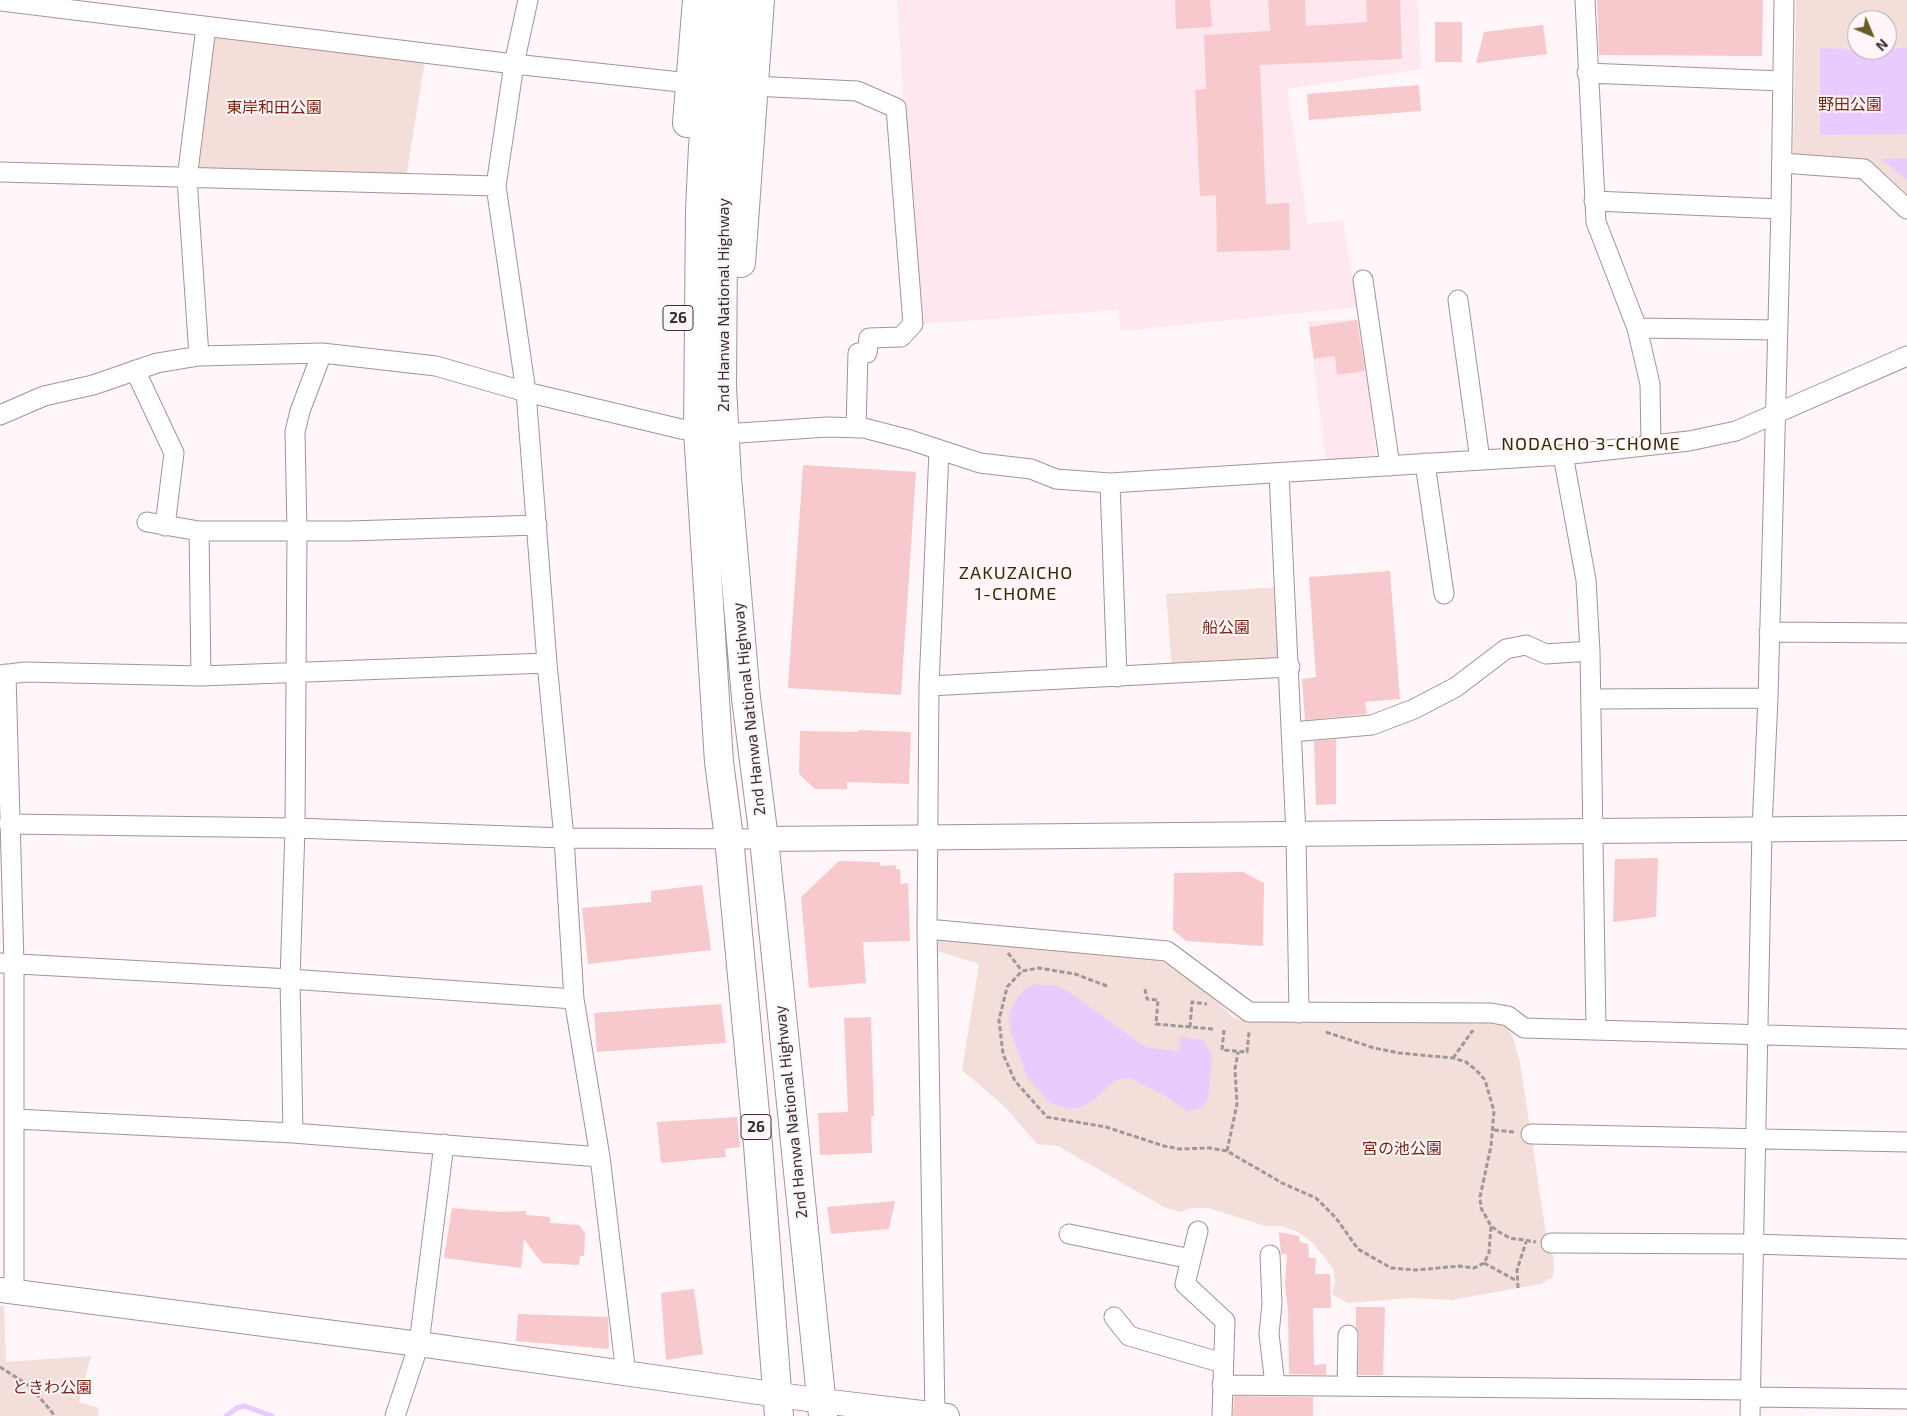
<!DOCTYPE html>
<meta charset="utf-8">
<style>
body{margin:0}
#map{position:relative;width:1907px;height:1416px;overflow:hidden;background:#fef6f9;font-family:"Exo 2",sans-serif}
canvas{display:block}
.north{position:absolute;left:1847px;top:10px;width:50px;height:50px;box-sizing:border-box;background:#fef6f9;border:1px solid #afa7aa;border-radius:50%;rotate:135deg;font-size:14px;font-weight:700;line-height:20px;text-align:center;color:#383033}
.north::after{content:'';display:block;margin:auto;width:18px;height:22px;background:#685c29;clip-path:polygon(50% 0,100% 100%,50% 72%,0 100%)}
</style>
<div id="map">
<canvas width="1907" height="1416"></canvas>
<div class="north">N</div>
</div>
<script>
const ctx = document.querySelector('canvas').getContext('2d');
ctx.lineJoin = 'round';
function fill(path, color) { ctx.fillStyle = color; ctx.fill(path, 'evenodd'); }
const shape = rows => new Path2D(rows.map(r => 'M' + r).join(''));
function strokePath(path, color, width, dash) { ctx.strokeStyle = color; ctx.lineWidth = width; ctx.lineCap = dash ? 'butt' : 'round'; ctx.setLineDash(dash || []); ctx.stroke(path); }
function drawText(font, color, halo, rows, align = 'center') {
  ctx.font = font + ' "Exo 2","Noto Sans JP",sans-serif'; ctx.lineWidth = 4; ctx.setLineDash([]); ctx.textBaseline = 'middle'; ctx.strokeStyle = halo; ctx.fillStyle = color; for (const [text, x, y, turn = 0] of rows) {
    ctx.save(); ctx.translate(x, y); ctx.rotate((+turn || 0) * Math.PI / 180); ctx.textAlign = isNaN(turn) ? turn : align; if (halo) ctx.strokeText(text, 0, 0); ctx.fillText(text, 0, 0); ctx.restore();
  }
}
fill(shape([
 [897,0,1418,0,1421,69,1287,89,1308,224,1343,220,1358,307,1121,331,1118,310,918,324],
 [1361,319,1376,455,1326,461,1308,322]
]), '#fee7ef');
fill(shape([
 [1796,0,1907,0,1907,203,1887,184,1793,158],
 [1857,20,1887,20,1887,50,1857,50],
 [211,35,425,60,406,178,192,171],
 [1281,587,1285,663,1172,670,1166,594],
 [941,938,1144,956,1163,962,1179,973,1191,977,1233,1017,1246,1021,1487,1020,1505,1023,1513,1037,1520,1062,1546,1234,1551,1235,1554,1267,1553,1277,1540,1284,1452,1300,1409,1298,1348,1303,1332,1294,1335,1281,1333,1268,1313,1243,1298,1232,1281,1226,1265,1226,1209,1208,1191,1208,1180,1212,1164,1207,1058,1146,1037,1144,1004,1106,962,1070,979,964,937,951,938,941],
 [0,1306,4,1306,6,1362,91,1356,79,1402,99,1408,98,1416,0,1416]
]), '#f4ded9');
fill(shape([
 [1820,48,1887,50,1887,48,1907,48,1907,134,1820,135],
 [1907,158,1907,180,1881,159],
 [1034,984,1058,986,1068,991,1145,1047,1179,1051,1180,1037,1204,1040,1212,1056,1208,1100,1202,1107,1187,1112,1169,1098,1130,1078,1120,1079,1113,1082,1094,1100,1081,1107,1070,1109,1050,1103,1027,1077,1011,1033,1009,1014,1015,1001,1024,990]
]), '#eacbff');
strokePath(shape([
 [226,1416,237,1408,245,1406,272,1416]
]), '#eacbff', 5);
fill(shape([
 [1175,0,1210,0,1212,27,1176,29],
 [1268,0,1305,0,1306,26,1367,22,1366,0,1400,0,1402,59,1260,65,1266,204,1289,203,1290,250,1217,252,1216,195,1200,196,1195,90,1206,89,1204,35,1270,31],
 [1597,0,1763,0,1762,56,1599,55],
 [1435,22,1462,22,1462,62,1435,62],
 [1543,25,1547,54,1476,63,1484,32],
 [1419,85,1421,111,1309,120,1307,94],
 [1357,320,1365,371,1337,375,1335,356,1314,359,1309,327],
 [803,465,916,472,901,695,788,688],
 [1390,571,1400,699,1365,702,1367,714,1305,720,1302,679,1316,677,1309,577],
 [858,730,911,732,909,784,847,782,847,789,815,789,799,774,800,731,858,732],
 [1336,739,1336,804,1316,805,1314,741],
 [1658,858,1656,917,1613,922,1615,859],
 [839,861,880,862,880,866,896,865,896,869,900,869,901,884,908,883,910,941,863,942,866,983,809,988,801,897],
 [1243,872,1264,883,1263,946,1186,941,1173,930,1174,873],
 [702,885,711,950,588,964,582,908,651,902,651,891],
 [721,1004,726,1043,597,1052,594,1013],
 [871,1017,874,1116,871,1116,872,1153,820,1155,818,1113,848,1112,844,1018],
 [737,1117,740,1147,725,1149,726,1157,661,1163,657,1122],
 [895,1201,889,1229,831,1234,827,1207],
 [452,1208,500,1212,526,1211,526,1215,550,1217,550,1223,579,1225,585,1233,584,1256,580,1256,579,1265,542,1263,524,1239,521,1268,444,1258],
 [1279,1232,1299,1236,1300,1242,1308,1244,1309,1258,1316,1258,1315,1274,1330,1274,1331,1308,1313,1308,1314,1365,1326,1364,1326,1375,1289,1374,1288,1311,1285,1284,1287,1254,1281,1254],
 [694,1289,703,1354,666,1360,661,1293],
 [1356,1307,1385,1307,1383,1375,1358,1375,1359,1335,1356,1328],
 [518,1314,608,1317,609,1349,516,1341],
 [1234,1396,1313,1397,1313,1416,1233,1416]
]), '#f7c9cc');
const minor = shape([
 [528,0,514,64,496,186,526,392,547,663,564,838,574,999,600,1157,626,1374],
 [1585,0,1596,222,1637,328,1650,384,1651,444],
 [0,1,514,64,689,83],
 [1587,73,1782,81],
 [752,86,857,91,896,108,913,324,901,337,869,338,867,353,858,353,856,428],
 [1782,163,1864,169,1907,209],
 [0,172,496,186],
 [1594,201,1781,209],
 [1363,280,1390,466],
 [1458,300,1480,460],
 [1637,328,1777,330],
 [199,356,187,179,206,27],
 [135,370,174,453,165,526],
 [0,415,44,396,93,385,157,363,199,356,322,353,436,366,526,392,681,429,725,434,827,427,864,428,910,440,980,463,1031,469,1056,479,1110,483,1563,455,1689,441,1736,431,1907,356],
 [1563,455,1586,580,1590,651,1596,1030],
 [1425,463,1444,594],
 [1279,473,1296,834,1299,1013],
 [1110,483,1117,677],
 [147,522,199,531,350,531,537,525],
 [199,531,201,676],
 [1769,632,1907,633],
 [6,674,14,964,14,1292],
 [0,675,25,672,201,676,547,663],
 [929,686,1290,667],
 [1593,699,1768,698],
 [1292,732,1372,725,1414,709,1456,687,1506,649,1526,645,1546,654,1590,651],
 [9,824,295,828,564,838,764,839],
 [927,929,1167,951,1249,1012,1491,1013,1508,1016,1524,1028,1907,1039],
 [0,963,290,979,574,999],
 [15,1119,293,1133,600,1157],
 [293,1133,290,979,295,828,297,531,295,432,300,411,322,353],
 [1531,1134,1907,1142],
 [1198,1231,1185,1284,1225,1321,1222,1416],
 [1069,1234,1191,1259],
 [1551,1243,1754,1244,1907,1249],
 [1270,1255,1272,1304,1269,1334,1275,1385],
 [1114,1317,1129,1336,1223,1363],
 [1222,1385,1750,1390],
 [1347,1386,1348,1335],
 [1750,1397,1907,1399],
 [395,1416,419,1344,444,1144],
 [935,1416,927,929,929,686,939,450],
 [1750,1416,1762,829,1768,698,1781,209,1784,0]
]);
const tertiary = shape([
 [764,839,1907,828],
 [0,1290,419,1344,822,1401,947,1416]
]);
const trunk = shape([
 [718,0,703,146,700,210,698,431,719,762,729,838,758,1145,779,1416],
 [739,0,727,125,723,243,722,387,727,478,746,698,764,839,823,1416],
 [687,123,697,0],
 [741,263,760,0]
]);
strokePath(minor, '#a59299', 21);
strokePath(tertiary, '#a59299', 26);
strokePath(trunk, '#a59299', 30);
strokePath(shape([
 [1008,953,1022,971],
 [1107,986,1075,974,1039,968,1022,971,1007,987,999,1020,1003,1054,1015,1081,1047,1117,1106,1127,1164,1146,1180,1149,1210,1148,1227,1151,1282,1183,1316,1198,1336,1218,1358,1249,1391,1268,1416,1270,1460,1266,1474,1268,1484,1263,1489,1253,1491,1226],
 [1145,989,1147,999,1158,1000,1156,1024,1213,1029],
 [1190,1027,1192,1002,1207,1004],
 [1224,1030,1222,1050,1247,1052,1249,1032],
 [1326,1032,1374,1048,1399,1053,1453,1058,1466,1062,1476,1070,1485,1080,1494,1111,1491,1146,1480,1197,1481,1208,1491,1226,1499,1232,1510,1238,1536,1242],
 [1453,1058,1473,1030],
 [1494,1130,1515,1132],
 [1227,1151,1237,1104,1235,1069,1238,1052],
 [1484,1263,1517,1281],
 [1518,1288,1517,1270,1526,1242],
 [0,1367,31,1387,55,1416]
]), '#9e9699', 3, [5, 2.5]);
strokePath(minor, '#fff', 19);
strokePath(tertiary, '#fff', 24);
strokePath(trunk, '#fff', 28);
for (const [x, y, w] of [
 [678,318,30],
 [756,1127,30]
]) { const box = new Path2D(); box.roundRect(x - w / 2, y - 12.5, w, 25, 4); ctx.fillStyle = '#fef6f9'; ctx.fill(box); strokePath(box, '#383033', 1); }
drawText('bold 15px', '#383033', null, [
 ["26",678,318],
 ["26",756,1127]
]);
drawText('16px', '#7d230e', '#fef6f9', [
 ["野田公園",1850,105],
 ["東岸和田公園",274,108],
 ["船公園",1226,628],
 ["宮の池公園",1402,1149],
 ["ときわ公園",52,1388]
]);
drawText('16px', '#383033', '#fef6f9', [
 ["2nd Hanwa National Highway",724,305,-90],
 ["2nd Hanwa National Highway",749,709,-96],
 ["2nd Hanwa National Highway",791,1112,-96]
]);
ctx.letterSpacing = '1px';
drawText('18px', '#342a00', '#fef6f9', [
 ["NODACHO 3-CHOME",1591,444],
 ["ZAKUZAICHO",1016,573],
 ["1-CHOME",1016,594]
]);
ctx.letterSpacing = '0px';
</script>
